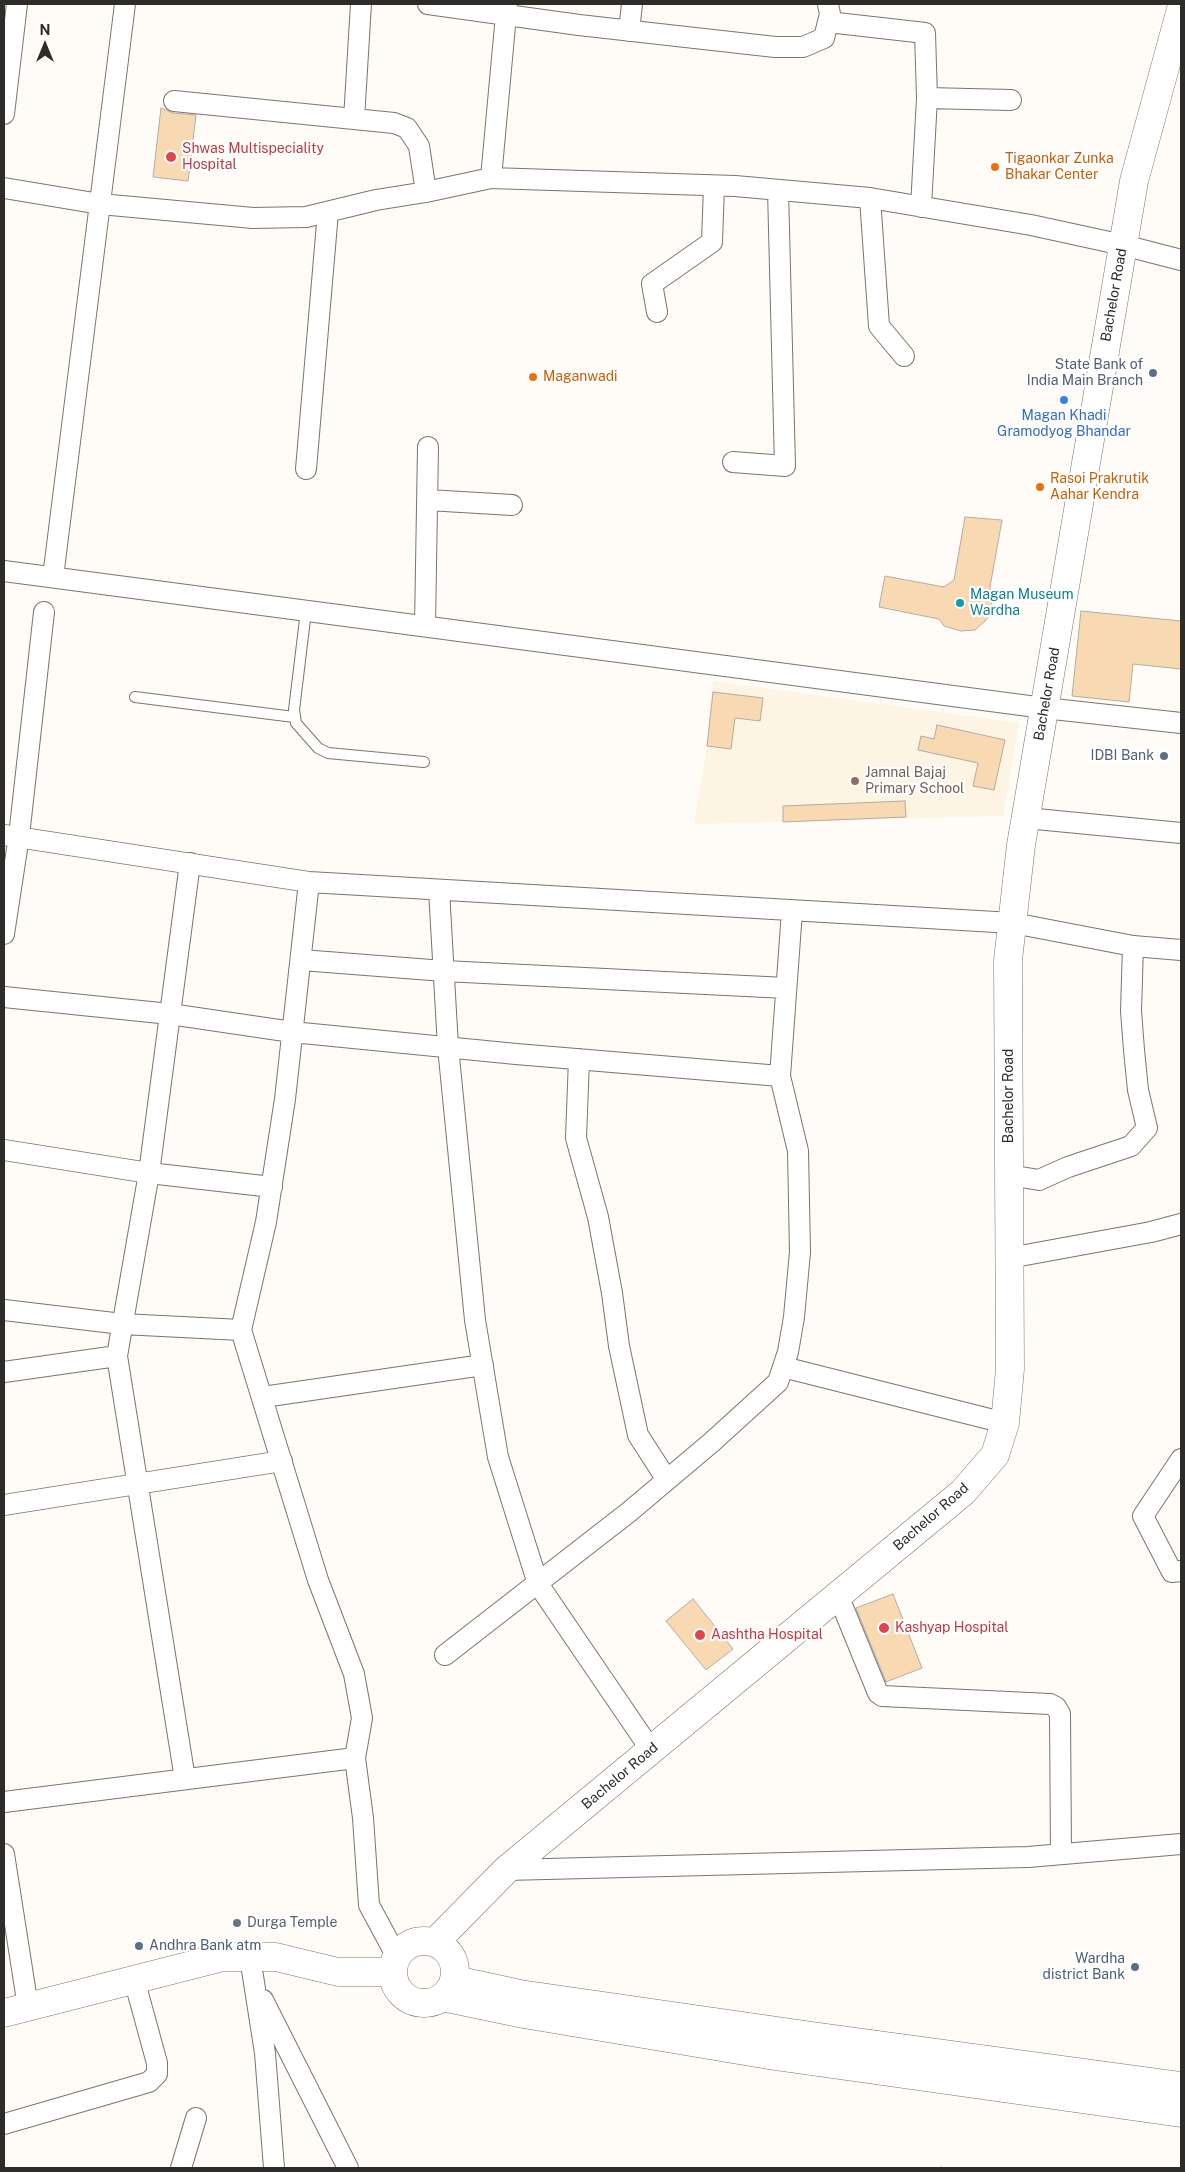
<!DOCTYPE html>
<style>
body{margin:0}
#map{position:relative;width:1185px;height:2172px;overflow:hidden;background:#fffbf6;font-family:"Public Sans",sans-serif}
canvas{display:block}
.frame{position:absolute;inset:0;border:5px solid #2e2c28;pointer-events:none}
.north{position:absolute;left:20px;top:20px;width:50px;height:50px;-webkit-text-stroke:4px #fff;paint-order:stroke;rotate:0deg;font-size:14px;font-weight:700;line-height:20px;text-align:center;color:#2e2c28}
.north::after{content:'';display:block;margin:auto;width:18px;height:22px;background:#2e2c28;clip-path:polygon(50% 0,100% 100%,50% 72%,0 100%)}
</style>
<div id="map">
<canvas width="1185" height="2172"></canvas>
<div class="frame"></div>
<div class="north">N</div>
</div>
<script>
const ctx = document.querySelector('canvas').getContext('2d');
ctx.lineJoin = 'round';
function fill(path, color) { ctx.fillStyle = color; ctx.fill(path, 'evenodd'); }
const shape = rows => new Path2D(rows.map(r => 'M' + r).join(''));
function strokePath(path, color, width, dash) { ctx.strokeStyle = color; ctx.lineWidth = width; ctx.lineCap = dash ? 'butt' : 'round'; ctx.setLineDash(dash || []); ctx.stroke(path); }
function drawText(font, color, halo, rows, align = 'center') {
  ctx.font = font + ' "Public Sans",sans-serif'; ctx.lineWidth = 4.5; ctx.setLineDash([]); ctx.textBaseline = 'middle'; ctx.strokeStyle = halo; ctx.fillStyle = color; for (const [text, x, y, turn = 0] of rows) {
    ctx.save(); ctx.translate(x, y); ctx.rotate((+turn || 0) * Math.PI / 180); ctx.textAlign = isNaN(turn) ? turn : align; if (halo) ctx.strokeText(text, 0, 0); ctx.fillText(text, 0, 0); ctx.restore();
  }
}
fill(shape([
 [713,681,1019,723,1003,816,694,824,707,746]
]), '#fef4e4');
const building = shape([
 [161,108,173,113,196,115,188,181,153,177,161,108],
 [965,517,1002,520,990,587,992,603,990,615,985,621,975,630,961,631,944,626,939,619,879,607,885,576,944,587,954,580,965,517],
 [1081,611,1181,621,1181,669,1133,664,1129,702,1072,696,1081,611],
 [713,692,763,698,760,721,735,718,731,749,707,746,713,692],
 [937,725,1005,740,994,790,973,786,978,763,918,750,921,736,934,739,937,725],
 [905,801,906,817,783,822,783,806,905,801],
 [893,1594,922,1668,886,1682,856,1608,893,1594],
 [693,1599,733,1649,706,1670,666,1621,693,1599]
]);
fill(building, '#f9d9b2');
strokePath(building, '#b2aca4', 1);
const lane = shape([
 [306,611,294,710,296,723,318,748,328,753,424,762],
 [135,697,294,717]
]);
const street = shape([
 [428,4,579,25,775,47,803,47,824,38,830,14,828,4],
 [828,22,925,33,927,98,921,207],
 [629,31,632,4],
 [927,98,1011,100],
 [174,101,394,123,407,128,419,146,426,192],
 [4,114,17,4],
 [354,119,361,4],
 [491,178,507,4],
 [4,188,100,204,253,218,306,217,376,200,426,192,491,178,735,186,870,198,1031,225,1123,245,1181,260],
 [870,198,879,326,904,356],
 [657,312,652,284,712,242,714,186],
 [733,462,785,466,778,190],
 [306,469,328,212],
 [428,500,512,505],
 [4,571,1044,708,1181,723],
 [53,577,125,4],
 [425,626,428,447],
 [1026,818,1181,833],
 [4,835,309,882,1013,923,1133,946,1181,950],
 [309,882,285,1099,266,1222,241,1330,318,1580,354,1674,362,1718,355,1758,363,1818,369,1905,397,1957],
 [439,890,448,1047,475,1320,498,1457,538,1584,651,1750],
 [4,934,19,836,44,612],
 [301,960,444,971,786,988],
 [4,997,170,1014,292,1032,516,1054,780,1076],
 [579,1059,576,1138,598,1217,612,1293,619,1346,638,1435,667,1480],
 [4,1150,149,1173,272,1187],
 [1009,1175,1039,1180,1068,1167,1131,1146,1147,1128,1138,1090,1134,1050,1131,1011,1133,946],
 [1009,1258,1151,1232,1181,1224],
 [4,1310,122,1324,241,1330],
 [783,1367,1005,1423],
 [4,1372,117,1356],
 [263,1397,483,1365],
 [1181,1459,1143,1516,1172,1572,1181,1571],
 [4,1505,282,1461],
 [838,1595,878,1693,882,1696,1050,1704,1056,1707,1060,1714,1061,1854],
 [445,1655,629,1512,712,1442,778,1382,788,1352,794,1317,800,1252,798,1151,780,1076,792,911],
 [185,1779,117,1356,149,1173,190,863],
 [4,1802,355,1758],
 [4,1854,28,2007],
 [506,1870,1028,1857,1181,1844],
 [250,1957,265,2053,274,2168],
 [263,2000,348,2168],
 [4,2124,149,2082,157,2074,157,2063,134,1979],
 [181,2168,196,2118]
]);
const secondary = shape([
 '393 1972a31 31 0 1 1 62 0a31 31 0 1 1-62 0Z',
 [438,1944,441,1936,506,1870,963,1492,995,1455,1005,1423,1010,1369,1008,960,1021,845,1134,181,1181,9],
 [455,1980,520,1994,812,2036,1181,2086],
 [442,1997,524,2014,775,2056,1181,2113],
 [4,2013,223,1957,276,1957,338,1972,393,1972]
]);
strokePath(lane, '#7a756d', 12);
strokePath(street, '#7a756d', 22);
strokePath(secondary, '#7a756d', 29);
strokePath(shape([
 [940,2167,941,2168]
]), '#b0aca8', 3, [1, 4]);
strokePath(lane, '#fff', 10);
strokePath(street, '#fff', 20);
strokePath(secondary, '#fff', 28);
for (const [x, y, r, color] of [
 [171,157,6,"#e0444e"],
 [995,167,5,"#e8710a"],
 [1153,373,5,"#5c6f8a"],
 [533,377,5,"#e8710a"],
 [1064,400,5,"#3f7fe0"],
 [1040,487,5,"#e8710a"],
 [960,603,5,"#0f9aa8"],
 [1164,756,5,"#5c6f8a"],
 [855,781,5,"#8d6e63"],
 [884,1628,6,"#e0444e"],
 [700,1635,6,"#e0444e"],
 [237,1923,5,"#6b7280"],
 [139,1946,5,"#5c6f8a"],
 [1135,1967,5,"#5c6f8a"]
]) { const dot = new Path2D(); dot.arc(x, y, r, 0, 2 * Math.PI); ctx.fillStyle = color; ctx.fill(dot); strokePath(dot, '#fff', 2); }
drawText('14px', '#be3a42', '#fff', [
 ["Shwas Multispeciality",182,149],
 ["Hospital",182,165],
 ["Kashyap Hospital",895,1628],
 ["Aashtha Hospital",711,1635]
], 'left');
drawText('14px', '#c56008', '#fff', [
 ["Tigaonkar Zunka",1005,159],
 ["Bhakar Center",1005,175],
 ["Maganwadi",543,377],
 ["Rasoi Prakrutik",1050,479],
 ["Aahar Kendra",1050,495]
], 'left');
drawText('14px', '#2e2c28', '#fff', [
 ["Bachelor Road",1114,295,-80],
 ["Bachelor Road",1047,694,-80],
 ["Bachelor Road",1009,1096,-90],
 ["Bachelor Road",931,1517,-41],
 ["Bachelor Road",620,1776,-40]
]);
drawText('14px', '#4e5e75', '#fff', [
 ["State Bank of",1143,365],
 ["India Main Branch",1143,381],
 ["IDBI Bank",1154,756],
 ["Andhra Bank atm",149,1946,"left"],
 ["Wardha",1125,1959],
 ["district Bank",1125,1975]
], 'right');
drawText('14px', '#366cbe', '#fff', [
 ["Magan Khadi",1064,416],
 ["Gramodyog Bhandar",1064,432]
]);
drawText('14px', '#0d838f', '#fff', [
 ["Magan Museum",970,595],
 ["Wardha",970,611]
], 'left');
drawText('14px', '#785e54', '#fff', [
 ["Jamnal Bajaj",865,773],
 ["Primary School",865,789]
], 'left');
drawText('14px', '#5b616d', '#fff', [
 ["Durga Temple",247,1923]
], 'left');
</script>
